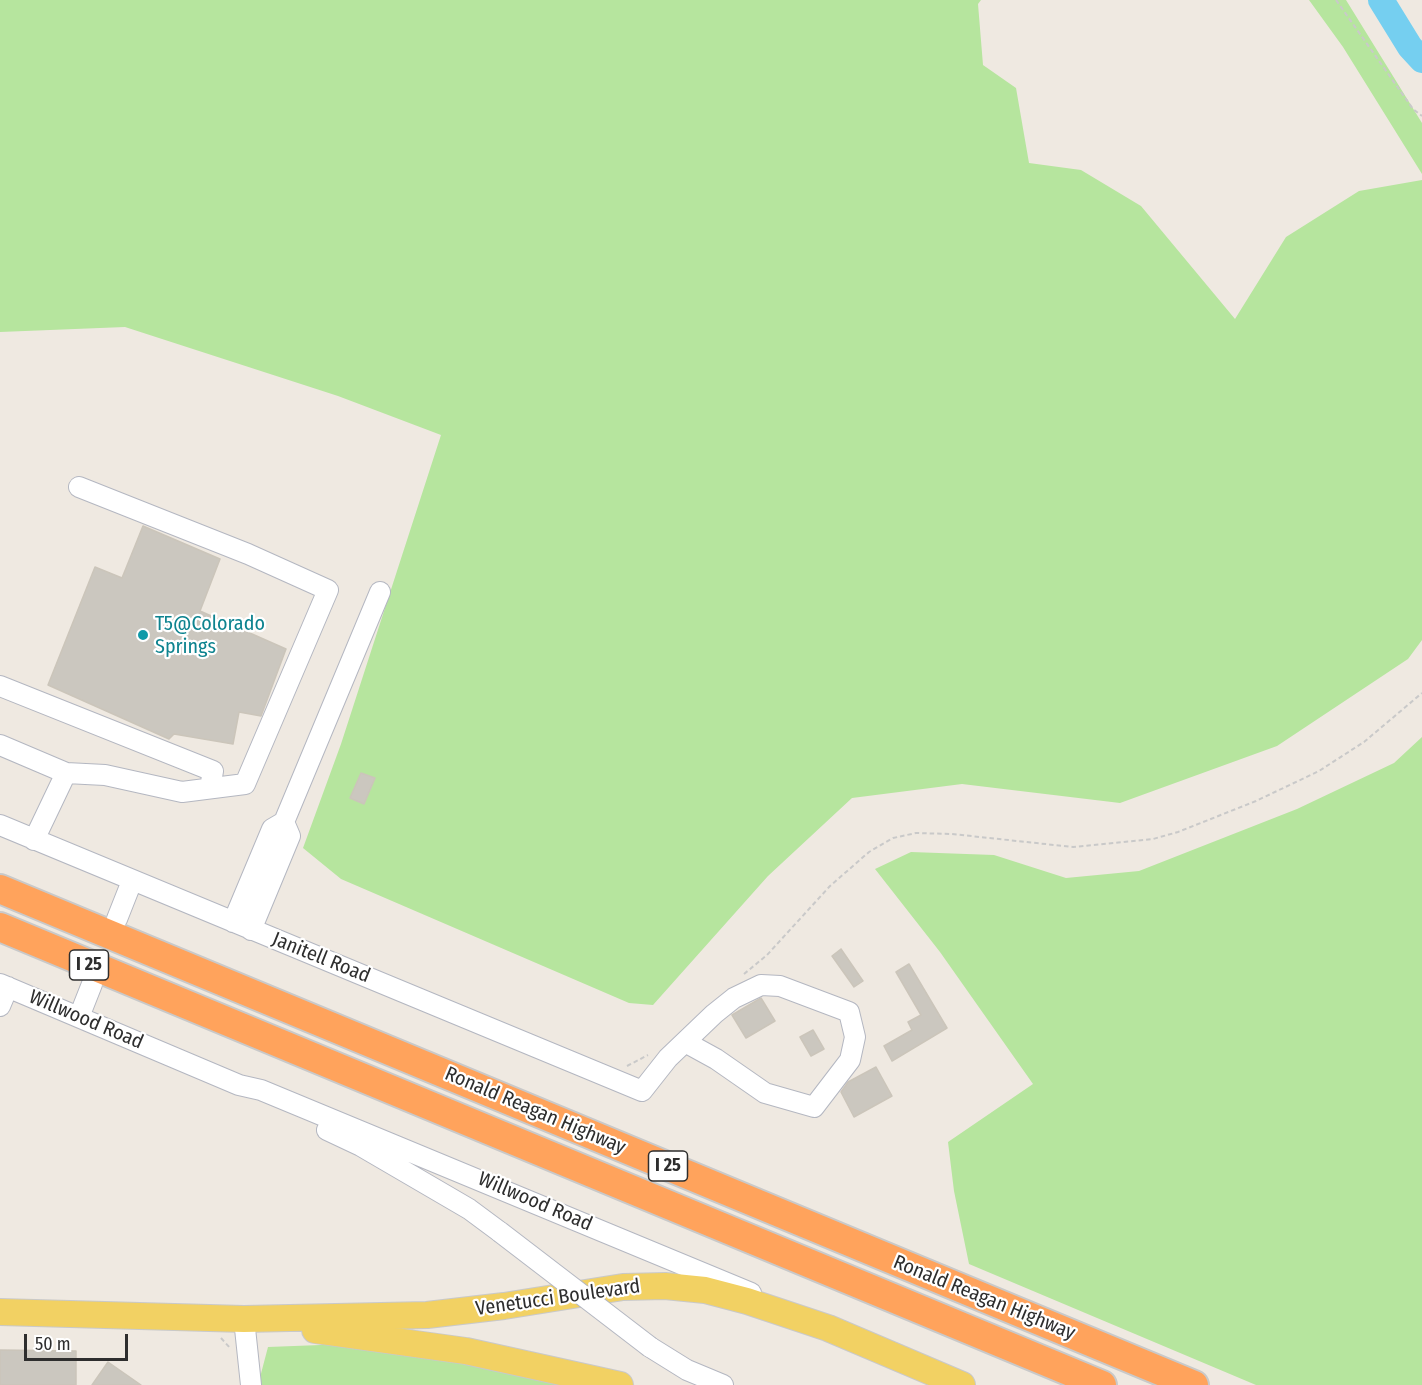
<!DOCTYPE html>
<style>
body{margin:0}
#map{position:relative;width:1422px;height:1385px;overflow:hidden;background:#efe9e1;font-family:"Fira Sans Condensed",sans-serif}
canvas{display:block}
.scale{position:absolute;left:24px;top:1334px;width:104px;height:27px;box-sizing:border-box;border:3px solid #2e2e2e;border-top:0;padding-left:8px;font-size:18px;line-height:21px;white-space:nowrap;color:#2e2e2e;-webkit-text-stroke:4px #fff;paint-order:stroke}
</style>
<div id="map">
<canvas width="1422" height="1385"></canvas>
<div class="scale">50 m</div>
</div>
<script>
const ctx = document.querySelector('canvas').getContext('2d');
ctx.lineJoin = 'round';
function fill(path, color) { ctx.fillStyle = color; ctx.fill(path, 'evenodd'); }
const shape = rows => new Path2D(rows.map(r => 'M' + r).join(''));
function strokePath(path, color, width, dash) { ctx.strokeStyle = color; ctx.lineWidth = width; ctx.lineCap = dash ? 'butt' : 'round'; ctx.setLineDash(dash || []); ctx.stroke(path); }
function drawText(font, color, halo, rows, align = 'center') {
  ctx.font = font + ' "Fira Sans Condensed",sans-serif'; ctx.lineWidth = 4.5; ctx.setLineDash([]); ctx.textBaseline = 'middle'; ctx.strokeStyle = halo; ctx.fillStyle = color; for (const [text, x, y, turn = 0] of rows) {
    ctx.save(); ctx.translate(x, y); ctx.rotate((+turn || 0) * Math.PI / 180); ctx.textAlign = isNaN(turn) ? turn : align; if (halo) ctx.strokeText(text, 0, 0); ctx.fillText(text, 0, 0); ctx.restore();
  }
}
fill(shape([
 [0,0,981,0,978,4,983,65,1016,88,1029,163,1081,170,1141,206,1235,319,1286,237,1359,191,1422,180,1422,640,1408,659,1277,746,1120,803,962,784,852,798,768,876,653,1005,629,1003,341,879,303,848,341,744,441,435,338,396,125,327,0,332],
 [1309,0,1346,0,1422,123,1422,174,1343,47],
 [1422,737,1422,1385,1256,1385,969,1264,954,1191,948,1142,1033,1084,940,952,875,869,911,852,994,855,1066,878,1139,871,1297,809,1394,763],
 [399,1342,635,1385,258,1385,268,1347]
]), '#b6e59e');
strokePath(shape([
 [1381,0,1410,47,1422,60]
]), '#75cff0', 26);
const building = shape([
 [143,526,220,559,200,611,286,649,261,716,239,712,233,744,174,734,169,739,48,685,95,567,122,578,143,526],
 [361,773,375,778,364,804,350,798,361,773],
 [841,949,863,981,854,987,832,956,841,949],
 [909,964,947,1028,892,1061,884,1046,912,1030,908,1022,921,1015,896,972,909,964],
 [761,998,775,1021,746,1038,732,1015,761,998],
 [813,1030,824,1049,811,1056,800,1037,813,1030],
 [876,1067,892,1096,854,1117,841,1092,848,1082,876,1067],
 [0,1350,76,1351,76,1385,0,1385,0,1350],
 [108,1362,141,1385,92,1385,108,1362]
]);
fill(building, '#cbc7bf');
strokePath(building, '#cbc5ba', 1.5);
const minor = shape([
 [0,686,213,771,210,788],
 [0,745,66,773,34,840],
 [66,773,105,775,182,792,245,784,328,590,248,554,79,487],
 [0,825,642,1091,668,1058,714,1014,734,998,761,985,780,986,849,1012,855,1037,850,1060,814,1107,765,1093,716,1059,685,1042],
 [117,919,132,881],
 [233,922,272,829,284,822,380,592],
 [251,930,290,836,284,822],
 [0,984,239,1085,261,1090,751,1293],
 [0,1006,8,987],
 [79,1017,92,984],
 [327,1130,361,1146,469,1209,500,1232],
 [244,1319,251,1385],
 [650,1347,687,1370,723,1385]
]);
const major = shape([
 [0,1312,244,1319,427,1315,504,1306,623,1287,665,1286,705,1290,747,1301,828,1328,962,1385],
 [315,1330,466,1351,620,1385]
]);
const highway = shape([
 [0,889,1194,1385],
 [0,927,1102,1385]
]);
strokePath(minor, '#b4b7c1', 22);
strokePath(major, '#c9c9c9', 28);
strokePath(highway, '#c9c9c9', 32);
strokePath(shape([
 [1336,0,1413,109,1422,116],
 [744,974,767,955,830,886,869,852,893,838,916,833,952,834,1073,847,1153,839,1178,832,1256,801,1319,771,1364,742,1422,693],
 [627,1066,648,1055],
 [221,1338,231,1349]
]), '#c9c9c9', 2, [4.5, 3]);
strokePath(minor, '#fff', 20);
strokePath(major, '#f2d163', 26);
strokePath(highway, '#ffa35c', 28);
const minorBridge = shape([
 [500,1232,650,1347]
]);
strokePath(minorBridge, '#b4b7c1', 22, []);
strokePath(minorBridge, '#fff', 20);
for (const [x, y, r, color] of [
 [143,635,6,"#0f9aa8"]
]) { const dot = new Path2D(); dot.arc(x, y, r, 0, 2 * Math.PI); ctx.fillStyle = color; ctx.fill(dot); strokePath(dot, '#fff', 2); }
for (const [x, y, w] of [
 [89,965,39],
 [668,1166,39]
]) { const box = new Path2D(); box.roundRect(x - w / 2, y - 15, w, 30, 4.5); ctx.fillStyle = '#fff'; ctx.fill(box); strokePath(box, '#2e2e2e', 1.5); }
drawText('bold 18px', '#2e2e2e', null, [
 ["I 25",89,965],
 ["I 25",668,1166]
]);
drawText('20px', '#0d838f', '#fff', [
 ["T5@Colorado",155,624],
 ["Springs",155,647]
], 'left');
drawText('20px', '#2e2e2e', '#fff', [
 ["Janitell Road",321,958,22],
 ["Willwood Road",86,1020,23],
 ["Ronald Reagan Highway",535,1111,23],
 ["Willwood Road",535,1202,23],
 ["Venetucci Boulevard",558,1298,-8],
 ["Ronald Reagan Highway",984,1298,22]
]);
</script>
